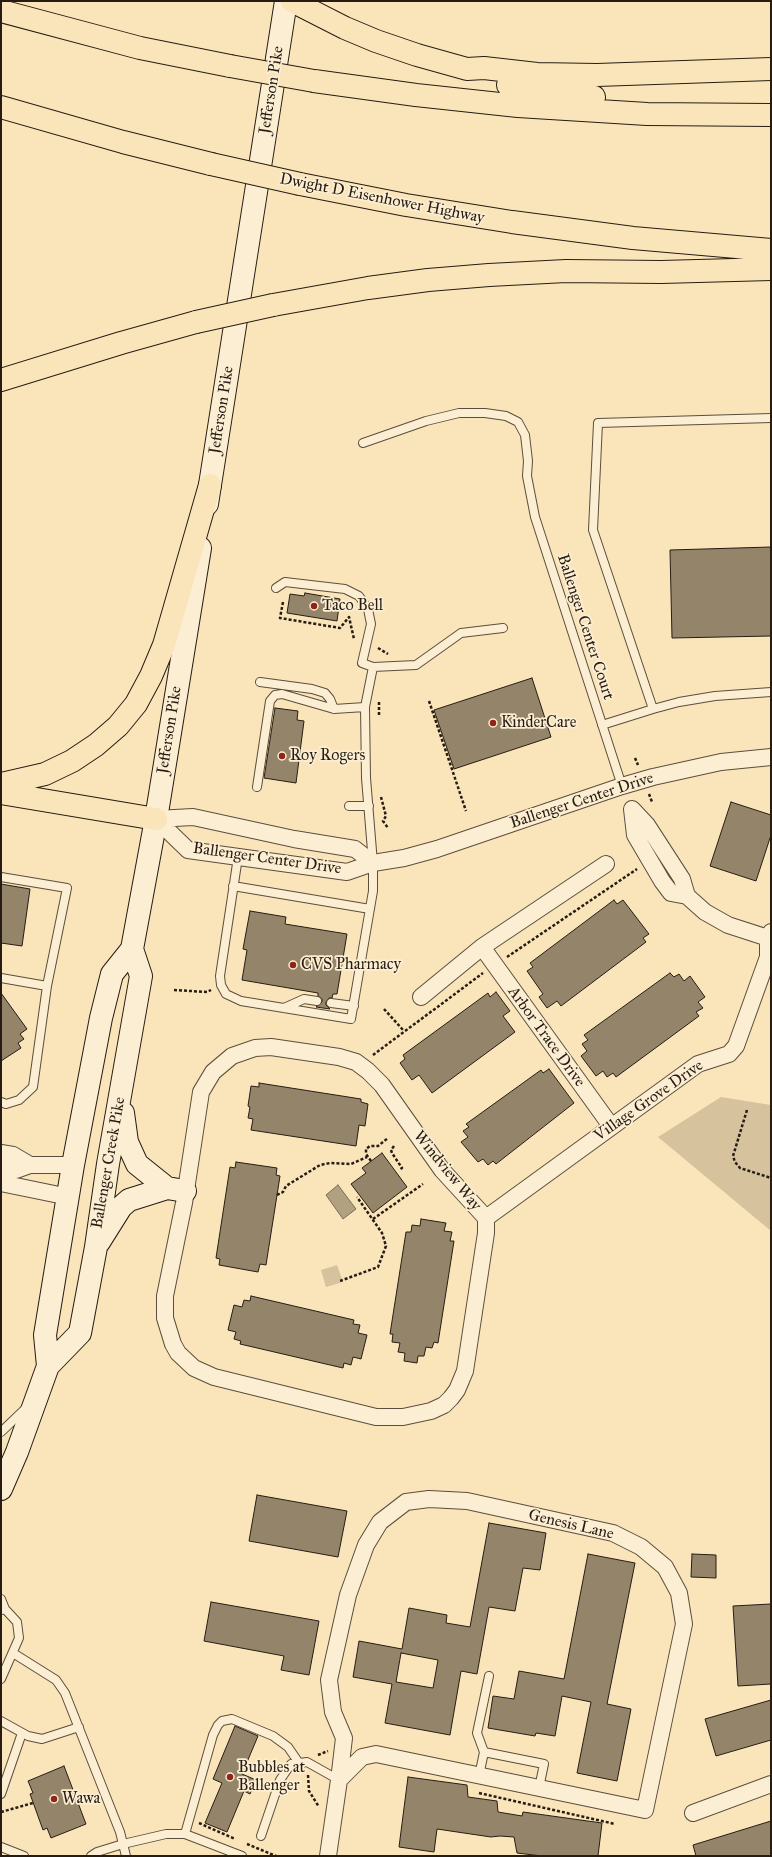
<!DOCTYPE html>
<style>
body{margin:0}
#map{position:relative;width:772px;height:1857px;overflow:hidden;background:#fae5ba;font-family:"IM FELL Great Primer",serif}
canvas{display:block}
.frame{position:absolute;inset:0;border:2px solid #261c13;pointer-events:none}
</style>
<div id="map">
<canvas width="772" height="1857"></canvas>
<div class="frame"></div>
</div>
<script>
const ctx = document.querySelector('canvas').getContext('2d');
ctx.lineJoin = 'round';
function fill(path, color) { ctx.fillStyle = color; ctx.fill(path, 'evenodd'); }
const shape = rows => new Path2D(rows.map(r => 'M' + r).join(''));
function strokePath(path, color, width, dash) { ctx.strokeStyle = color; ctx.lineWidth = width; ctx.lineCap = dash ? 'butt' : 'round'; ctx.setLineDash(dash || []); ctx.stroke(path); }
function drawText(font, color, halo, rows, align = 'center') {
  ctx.font = font + ' "IM FELL Great Primer",serif'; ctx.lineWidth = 3.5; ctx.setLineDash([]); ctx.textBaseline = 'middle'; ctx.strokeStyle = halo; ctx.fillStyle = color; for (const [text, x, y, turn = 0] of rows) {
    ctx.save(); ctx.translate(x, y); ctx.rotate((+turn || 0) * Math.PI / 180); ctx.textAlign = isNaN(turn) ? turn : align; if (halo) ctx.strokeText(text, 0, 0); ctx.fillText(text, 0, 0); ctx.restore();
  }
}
fill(shape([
 [721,1097,771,1105,771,1231,658,1137],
 [337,1265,342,1279,339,1280,340,1283,326,1287,321,1270]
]), '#d6c39e');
const water = shape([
 [338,1185,356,1209,343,1219,326,1195,338,1185]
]);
fill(water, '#b2a181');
strokePath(water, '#7a6c55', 1);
const building = shape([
 [771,547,771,636,672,638,670,550,771,547],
 [305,593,340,599,337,621,287,613,290,594,304,596,305,593],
 [532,678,551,737,454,769,434,710,532,678],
 [275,708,298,711,297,720,304,721,296,783,264,778,275,708],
 [731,802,771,815,771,835,756,881,710,866,731,802],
 [1,884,30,889,22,946,1,943,1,884],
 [614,900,617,904,623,900,649,934,643,938,646,942,561,1006,557,1001,547,1008,539,997,543,994,527,971,533,967,530,963,614,900],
 [250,911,286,917,285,924,347,934,337,994,333,994,332,998,329,998,326,1002,326,1005,330,1009,316,1007,322,1002,322,999,318,996,318,993,242,980,247,950,243,949,250,911],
 [670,973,674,977,679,974,684,981,690,976,705,997,698,1002,703,1008,696,1012,699,1016,616,1077,613,1073,607,1077,603,1071,596,1076,581,1056,587,1051,582,1044,588,1040,584,1035,670,973],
 [496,992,510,1011,503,1016,515,1032,432,1093,419,1075,412,1080,400,1063,405,1059,403,1055,488,993,490,997,496,992],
 [1,993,27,1029,20,1034,24,1039,18,1043,21,1048,1,1061,1,993],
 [549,1069,574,1103,496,1164,493,1161,488,1165,483,1159,478,1162,461,1142,468,1137,463,1131,469,1127,466,1124,541,1070,543,1073,549,1069],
 [259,1083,361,1099,361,1102,368,1104,365,1126,359,1125,356,1146,251,1130,253,1119,248,1118,250,1107,248,1106,251,1086,259,1087,259,1083],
 [382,1153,407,1187,373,1213,351,1184,366,1173,362,1168,382,1153],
 [236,1162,277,1168,276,1175,280,1176,266,1265,260,1264,258,1272,219,1265,220,1259,216,1258,230,1167,235,1168,236,1162],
 [421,1219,446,1223,444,1231,452,1232,450,1241,454,1241,438,1343,434,1342,432,1348,426,1347,424,1356,418,1356,417,1363,404,1361,405,1353,398,1352,400,1343,392,1342,393,1334,390,1334,406,1232,411,1232,412,1225,420,1226,421,1219],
 [251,1296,354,1320,353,1324,360,1325,358,1333,367,1335,361,1359,353,1357,351,1365,344,1363,343,1368,240,1344,241,1341,234,1339,236,1332,228,1330,234,1305,242,1307,244,1300,250,1301,251,1296],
 [257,1495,347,1511,338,1557,249,1541,257,1495],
 [489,1523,546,1533,540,1570,523,1568,515,1611,489,1607,477,1674,461,1671,450,1735,385,1723,392,1684,353,1677,359,1641,402,1649,409,1608,447,1615,446,1623,470,1627,489,1523],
 [401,1653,438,1660,433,1688,396,1682,401,1653],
 [588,1554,635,1563,607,1704,631,1709,617,1781,577,1773,591,1702,562,1696,555,1736,536,1733,535,1736,488,1728,493,1696,514,1699,519,1671,564,1679,588,1554],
 [692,1554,716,1555,716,1578,691,1577,692,1554],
 [211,1602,319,1621,309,1675,281,1670,284,1656,204,1641,211,1602],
 [771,1604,771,1684,738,1686,733,1606,771,1604],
 [771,1700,771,1740,716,1756,705,1719,771,1700],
 [235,1726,258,1736,242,1774,256,1780,250,1794,244,1791,227,1832,205,1823,222,1783,213,1779,235,1726],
 [64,1766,86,1824,51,1838,47,1828,43,1830,30,1794,33,1793,28,1781,64,1766],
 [408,1777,467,1785,468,1797,497,1801,498,1812,522,1816,523,1812,602,1823,598,1856,542,1856,517,1853,514,1837,500,1836,491,1837,437,1829,434,1852,399,1847,408,1777],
 [771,1821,771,1856,696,1856,693,1845,771,1821]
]);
fill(building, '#94856a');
strokePath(building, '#261c13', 1);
const lane = shape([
 [363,443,426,421,459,413,485,413,506,416,518,422,525,435,528,461,527,476,535,517,622,786],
 [276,588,285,582,345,589,359,596,368,609,371,624,362,663,373,667,416,665,461,633,503,628],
 [260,682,312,689,325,693,330,699,334,709],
 [653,709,593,530,598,423,771,418],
 [602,725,653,709,679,702,715,696,771,692],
 [257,787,270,701,275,695,282,694,334,709,365,707],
 [349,806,369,806],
 [238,857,220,976,221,985,226,994,241,1001,351,1019,373,891,373,863,366,778,365,707,373,667],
 [1,877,67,888,47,986,1,978],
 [233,886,370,909],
 [331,1003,354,1006],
 [284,1008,304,999,317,1001],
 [1,1102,6,1104,19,1100,33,1087,47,986],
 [1,1432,25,1409],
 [1,1599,5,1609,1,1610],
 [13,1653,56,1680,65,1693,120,1832,126,1856],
 [1,1679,19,1638,17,1622,5,1609],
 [1,1721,28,1736,42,1739,79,1727],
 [484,1752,477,1733,489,1676],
 [479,1776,484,1752,544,1764,539,1788],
 [1,1794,22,1733],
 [185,1834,213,1735,218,1725,222,1721,232,1719,273,1736,288,1747,299,1763],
 [261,1836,280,1780,291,1764,307,1762,339,1780],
 [1,1847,24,1856],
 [91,1856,97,1852,123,1844,166,1834,185,1834,242,1856]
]);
const street = shape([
 [156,819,188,850,347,872,373,863,404,858,437,849,622,786,653,777,721,762,771,757],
 [156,819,193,817,294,839,355,849,373,863],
 [687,896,682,879,647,825,632,809,635,835,662,881,671,893,687,896,705,912,728,925,771,939],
 [482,947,611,1126],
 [421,997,482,947,606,864],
 [271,1047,339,1057,356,1062,368,1071,382,1085,442,1170,486,1218,486,1233,465,1371,457,1390,451,1398,444,1405,431,1411,403,1417,376,1417,214,1377,194,1368,178,1353,173,1344,165,1318,165,1296,184,1203,201,1092,213,1072,232,1056,255,1048,271,1047],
 [1,1153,13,1155,30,1165],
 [1,1167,16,1170,30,1165,73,1165],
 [1,1183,69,1197],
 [486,1218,698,1064,729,1054,736,1046,768,957,768,938,771,932],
 [429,1499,467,1501,613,1533,641,1547,665,1567,679,1593,684,1624,645,1810,376,1754,362,1757,339,1780,344,1738,333,1712,329,1680,348,1595,366,1545,380,1522,406,1502,429,1499],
 [693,1813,771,1784],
 [328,1856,339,1780]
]);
const secondary = shape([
 [207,504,286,1],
 [123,1113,127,1142,137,1164,167,1188],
 [99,1242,121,1207,129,1200,167,1188,185,1191],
 [48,1366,80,1333,96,1247,108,1164,141,976,132,949],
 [1,1489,17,1452,48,1366,45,1335,73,1165,101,1018,112,974,132,949,156,819,200,548]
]);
const highway = shape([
 [292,1,345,28,376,41,417,55,467,69,484,68,537,74,597,75,771,69],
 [1,11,140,48,230,66],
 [314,81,416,95,518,106,647,114,771,115],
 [508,85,594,97],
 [1,107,123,142,211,164],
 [300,184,406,205,512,222,633,238,771,250],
 [273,305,368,288,428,280,489,275,566,271,661,272,771,269],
 [1,380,121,343,196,322],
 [1,784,45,774,72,761,96,745,118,726,136,704,151,676,164,645,210,485],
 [1,793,156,819]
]);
strokePath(lane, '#5b4e3d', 10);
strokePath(street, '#5b4e3d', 18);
strokePath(secondary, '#261c13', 24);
strokePath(highway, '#261c13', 24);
strokePath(shape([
 [283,602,280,618,340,628,349,617,354,639],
 [378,648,388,654],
 [429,701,466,811],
 [379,715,379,702],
 [635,758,638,765],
 [649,794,652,802],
 [381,797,386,816,383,821,388,828],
 [507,957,637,869],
 [174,990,207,992,211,990],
 [384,1009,404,1031],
 [373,1055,483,973],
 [747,1110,733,1156,735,1162,740,1168,771,1178],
 [394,1146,391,1150,392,1153,402,1168,399,1170],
 [371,1161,366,1154,366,1149,370,1146,378,1146,388,1138],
 [277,1195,283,1192,286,1186,320,1165,330,1163,351,1164,367,1157],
 [373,1219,423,1184],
 [340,1281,378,1267,386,1246,382,1233,357,1197],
 [318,1755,328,1751],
 [308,1775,309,1791,319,1807],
 [479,1793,615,1824],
 [1,1812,33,1803],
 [199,1823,235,1839],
 [247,1844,276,1856]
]), '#261c13', 2.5, [3, 2]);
strokePath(lane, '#fceed2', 8);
strokePath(street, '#fceed2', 16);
strokePath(secondary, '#fceed2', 22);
strokePath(highway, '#fae5ba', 22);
const highwayBridge = shape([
 [230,66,314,81],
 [211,164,300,184],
 [196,322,273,305]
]);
strokePath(highwayBridge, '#261c13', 24, []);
strokePath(highwayBridge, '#fae5ba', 22);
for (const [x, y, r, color] of [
 [314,606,4,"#8f2418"],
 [493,723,4,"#8f2418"],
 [282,756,4,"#8f2418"],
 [293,965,4,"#8f2418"],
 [230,1777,4,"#8f2418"],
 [54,1799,4,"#8f2418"]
]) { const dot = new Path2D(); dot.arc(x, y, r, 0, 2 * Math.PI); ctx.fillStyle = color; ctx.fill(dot); strokePath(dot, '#fceed2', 1.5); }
drawText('16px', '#261c13', '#fceed2', [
 ["Jefferson Pike",272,90,-81],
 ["Dwight D Eisenhower Highway",382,199,11],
 ["Jefferson Pike",222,410,-81],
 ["Ballenger Center Court",585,627,72],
 ["Jefferson Pike",170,730,-81],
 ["Ballenger Center Drive",582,801,-18],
 ["Ballenger Center Drive",267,859,8],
 ["Arbor Trace Drive",546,1037,54],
 ["Village Grove Drive",649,1101,-35],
 ["Ballenger Creek Pike",109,1163,-80],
 ["Windview Way",447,1171,51],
 ["Genesis Lane",571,1525,13]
]);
drawText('16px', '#261c13', '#fceed2', [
 ["Taco Bell",322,606],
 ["KinderCare",501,723],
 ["Roy Rogers",290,756],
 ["CVS Pharmacy",301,965],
 ["Bubbles at",238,1768],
 ["Ballenger",238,1786],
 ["Wawa",62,1799]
], 'left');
</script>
